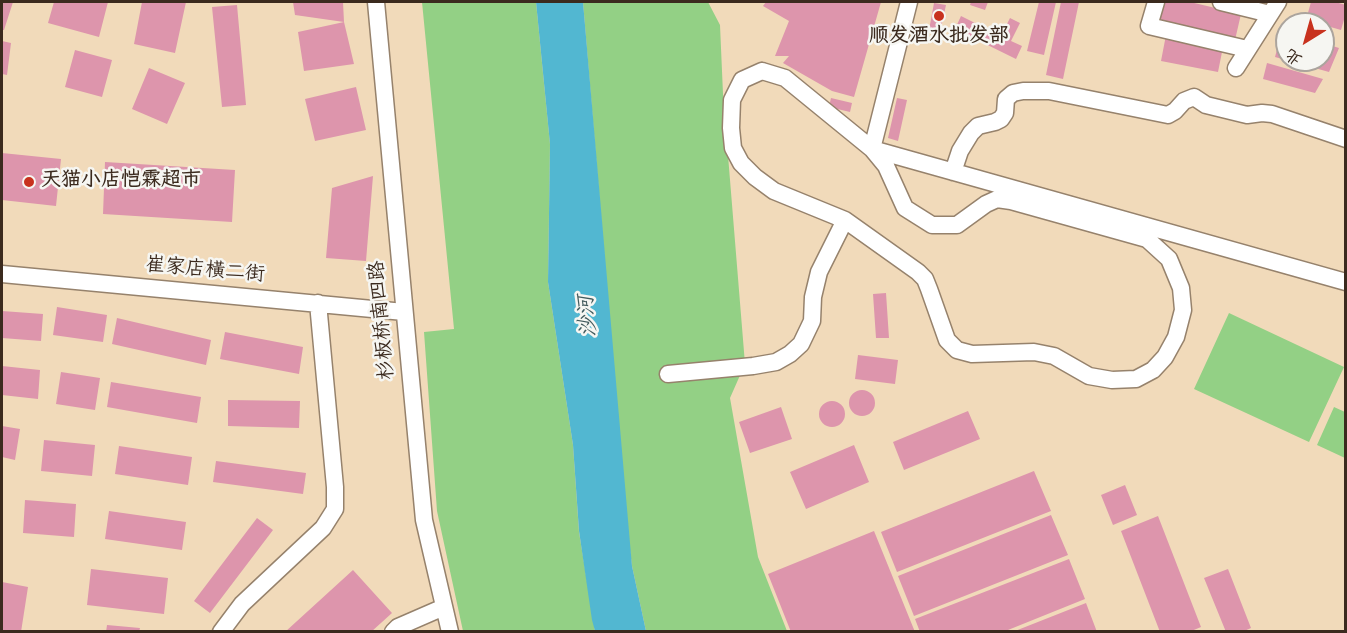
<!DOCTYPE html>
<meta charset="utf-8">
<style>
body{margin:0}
#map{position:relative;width:1347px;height:633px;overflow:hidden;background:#f1daba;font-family:"Gochi Hand","LXGW WenKai TC",sans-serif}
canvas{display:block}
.frame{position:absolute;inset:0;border:3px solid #3b2a1e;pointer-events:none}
.north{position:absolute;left:1275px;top:12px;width:60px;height:60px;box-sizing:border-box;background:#f6f6f2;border:2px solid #aba49d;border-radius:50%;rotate:217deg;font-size:16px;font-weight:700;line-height:24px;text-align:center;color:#3b2a1e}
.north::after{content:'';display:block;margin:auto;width:21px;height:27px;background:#c8321e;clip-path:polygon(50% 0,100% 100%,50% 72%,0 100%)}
</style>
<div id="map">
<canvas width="1347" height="633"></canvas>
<div class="frame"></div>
<div class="north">北</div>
</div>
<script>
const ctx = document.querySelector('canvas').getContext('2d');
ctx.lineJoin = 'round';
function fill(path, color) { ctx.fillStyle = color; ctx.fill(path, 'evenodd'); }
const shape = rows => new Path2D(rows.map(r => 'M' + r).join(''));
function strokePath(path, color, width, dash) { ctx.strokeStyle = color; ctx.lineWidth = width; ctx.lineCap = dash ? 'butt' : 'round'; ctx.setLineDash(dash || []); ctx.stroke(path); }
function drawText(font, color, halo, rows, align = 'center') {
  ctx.font = font + ' "Gochi Hand","LXGW WenKai TC",sans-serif'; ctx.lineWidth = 5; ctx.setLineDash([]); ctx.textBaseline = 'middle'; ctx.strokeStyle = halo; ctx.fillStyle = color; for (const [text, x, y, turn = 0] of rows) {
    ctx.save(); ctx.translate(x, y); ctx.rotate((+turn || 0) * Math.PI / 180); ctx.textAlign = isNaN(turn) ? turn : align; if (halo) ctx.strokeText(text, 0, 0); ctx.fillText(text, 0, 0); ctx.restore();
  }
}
fill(shape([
 [422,2,536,2,550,144,548,282,573,445,579,532,595,631,463,631,437,511,424,332,454,329],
 [583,2,708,2,720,25,723,94,745,364,730,398,758,557,787,631,646,631,632,566,627,527],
 [1229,313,1344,367,1309,442,1194,389],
 [1334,407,1345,412,1345,458,1317,445]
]), '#93d085');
fill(shape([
 [536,2,583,2,632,566,646,631,595,631,592,620,579,531,573,445,548,282,550,144]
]), '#52b7d1');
fill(shape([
 [2,2,13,2,4,30,2,30],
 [54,2,108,2,99,37,48,23],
 [142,2,186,2,175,53,134,44],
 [293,2,343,2,344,22,354,64,304,71,298,32,344,22,295,15],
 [766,2,881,2,854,97,832,91,783,63,789,56,775,56,789,21,763,6],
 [971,2,988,2,985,10,970,5],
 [1039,2,1056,2,1044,55,1027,51],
 [1061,2,1079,2,1063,79,1046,75],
 [1162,2,1190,2,1241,14,1235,40,1157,21],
 [1311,2,1335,2,1346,5,1346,13,1341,30,1306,20],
 [934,3,946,5,940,32,929,30],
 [237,5,246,105,222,107,212,7],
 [961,16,1001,36,1010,18,1020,23,1011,41,1022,46,1016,59,955,29],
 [1282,31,1287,32,1287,60,1323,60,1323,43,1339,48,1329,72,1275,57],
 [1166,35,1223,47,1218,72,1161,61],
 [2,41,11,43,7,75,2,74],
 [75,50,112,60,102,97,65,87],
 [1267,63,1323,79,1315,93,1263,79],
 [149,68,185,83,167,124,132,109],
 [356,87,366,130,315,141,305,99],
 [831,98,852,103,850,112,829,107],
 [897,98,907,100,898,141,888,138],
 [2,153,61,159,56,206,2,200],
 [105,162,235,170,232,222,103,214],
 [373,176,366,261,326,258,332,188],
 [886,293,889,338,876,338,873,294],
 [57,307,107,315,103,342,53,335],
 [2,311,43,314,41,341,2,338],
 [117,318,211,340,206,365,112,344],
 [225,332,303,347,299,374,220,359],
 [858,355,898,360,895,384,855,379],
 [2,366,40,370,38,399,2,395],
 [61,372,100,378,95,410,56,404],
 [111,382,201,397,197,423,107,407],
 '849 403a13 13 0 1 1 26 0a13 13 0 1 1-26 0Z',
 [228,400,300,401,299,428,228,426],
 '819 414a13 13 0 1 1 26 0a13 13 0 1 1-26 0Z',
 [781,407,792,439,750,453,739,422],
 [968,411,980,439,904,470,893,442],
 [2,426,20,429,15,460,2,457],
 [44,440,95,445,92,476,41,471],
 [854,445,869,482,806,509,790,472],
 [119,446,192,457,188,485,115,474],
 [216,461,306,473,303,494,213,482],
 [1034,471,1051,511,897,572,881,532],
 [1125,485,1137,515,1113,525,1101,495],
 [25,500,76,504,74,537,23,533],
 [109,511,186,522,182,550,105,539],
 [1051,515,1068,555,914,616,898,576],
 [1158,516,1201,627,1189,632,1160,632,1121,531],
 [257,518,273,530,210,613,194,601],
 [874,531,915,632,791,632,768,574],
 [1069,559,1085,599,1003,632,920,632,915,619],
 [91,569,168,578,164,614,87,605],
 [1228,569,1251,628,1242,632,1226,632,1204,578],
 [353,570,392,613,371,632,285,632],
 [2,582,28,587,21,632,2,630],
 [1086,603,1097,632,1015,632,1015,631],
 [107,625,140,628,139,632,106,632]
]), '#dd95ac');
const minor = shape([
 [376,2,424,520,450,632],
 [909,2,872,149,1346,282],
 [1156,2,1149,26,1247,49],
 [1221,2,1270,14],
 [1236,68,1278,2],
 [762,71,785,78,872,149,886,166,905,208,932,225,957,225,986,204,997,199,1011,201,1147,239,1169,259,1181,288,1183,310,1176,337,1165,357,1153,370,1136,379,1112,380,1089,376,1054,356,1034,352,972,354,957,350,947,340,929,289,925,279,918,272,845,220,774,191,755,177,741,163,733,148,731,128,732,100,742,80,762,71],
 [953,172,960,151,971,133,978,126,995,122,1001,119,1005,113,1006,99,1013,93,1023,91,1049,91,1168,115,1175,111,1184,101,1194,97,1206,105,1247,115,1262,113,1272,114,1346,139],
 [2,274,404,312],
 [668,374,753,366,776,362,790,354,801,344,812,321,813,297,819,272,845,220],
 [221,632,242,604,323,528,335,509,335,487,318,303],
 [393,632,398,627,444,607]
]);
strokePath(minor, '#96826c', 19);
strokePath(minor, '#fff', 16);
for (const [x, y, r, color] of [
 [939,16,6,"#c8321e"],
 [29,182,6,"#c8321e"]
]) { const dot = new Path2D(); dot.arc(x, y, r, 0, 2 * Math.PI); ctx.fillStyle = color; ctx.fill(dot); strokePath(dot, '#f6f6f2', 2); }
drawText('bold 20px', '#3b2a1e', '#f6f6f2', [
 ["顺发酒水批发部",939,38],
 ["天猫小店恺霖超市",41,182,"left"]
]);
drawText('20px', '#3b2a1e', '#f6f6f2', [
 ["崔家店横二街",205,272,5],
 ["杉板桥南四路",384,320,-95]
]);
drawText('italic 21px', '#435b5d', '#f6f6f2', [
 ["沙河",590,316,-95]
]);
</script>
